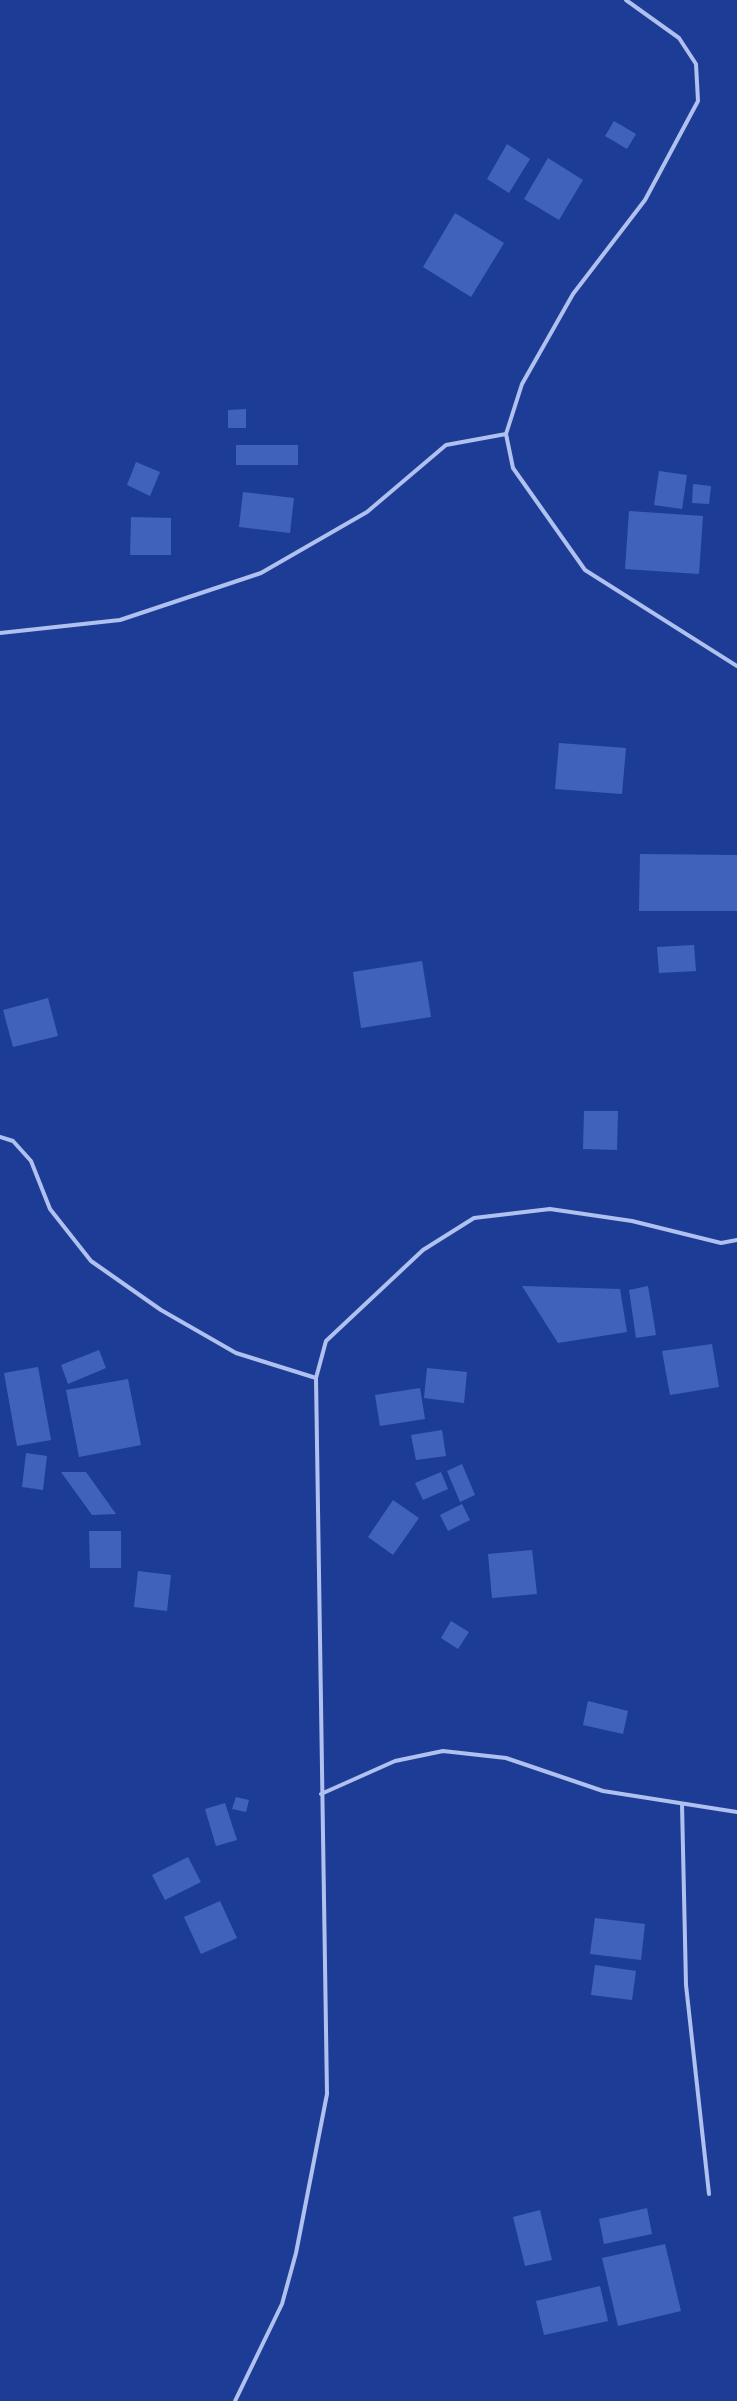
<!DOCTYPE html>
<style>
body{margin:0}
canvas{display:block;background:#1d3c96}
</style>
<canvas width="737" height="2401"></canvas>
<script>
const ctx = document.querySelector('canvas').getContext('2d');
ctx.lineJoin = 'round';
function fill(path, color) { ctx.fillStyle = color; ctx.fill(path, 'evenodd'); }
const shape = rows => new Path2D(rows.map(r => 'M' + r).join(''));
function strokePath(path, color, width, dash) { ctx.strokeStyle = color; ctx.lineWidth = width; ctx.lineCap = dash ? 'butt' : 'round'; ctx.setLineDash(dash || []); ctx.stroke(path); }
fill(shape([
 [614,121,636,134,627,149,605,136],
 [507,144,530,159,509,193,487,179],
 [548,158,583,180,559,220,524,199],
 [455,213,504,243,471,297,423,267],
 [246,409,246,428,228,428,228,410],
 [236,445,298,445,298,465,236,465],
 [136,462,160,472,150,496,127,485],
 [659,471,687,475,682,509,654,505],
 [693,484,711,486,709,504,692,503],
 [243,492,294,498,290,533,239,527],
 [629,511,703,516,699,574,625,569],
 [131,517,171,518,171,555,130,555],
 [559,743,626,748,622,794,555,789],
 [640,854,737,855,737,911,639,911],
 [694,945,696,971,659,973,657,947],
 [422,961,431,1017,361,1028,353,972],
 [48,998,58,1036,13,1047,3,1010],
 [584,1111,618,1111,617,1150,583,1149],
 [522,1286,620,1289,627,1332,558,1343],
 [648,1286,656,1335,636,1338,629,1290],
 [712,1344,719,1387,670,1395,662,1351],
 [99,1350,106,1368,68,1384,61,1365],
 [38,1367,51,1440,17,1446,4,1373],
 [427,1368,467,1372,464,1403,424,1398],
 [128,1379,141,1445,79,1457,66,1390],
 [420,1388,425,1419,380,1426,375,1395],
 [442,1430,446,1456,416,1460,411,1435],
 [26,1453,47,1456,43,1490,22,1487],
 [462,1464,475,1495,460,1502,447,1471],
 [61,1472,86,1472,116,1514,92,1515],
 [441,1472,448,1489,423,1500,415,1483],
 [393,1500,419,1518,393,1555,368,1537],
 [462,1504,470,1520,448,1531,440,1515],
 [89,1531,121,1531,121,1568,90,1568],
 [532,1550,537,1594,492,1598,488,1554],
 [138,1571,171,1575,167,1611,134,1607],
 [451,1621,469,1632,458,1649,441,1638],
 [588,1701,628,1711,623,1734,583,1725],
 [236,1797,249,1800,246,1812,232,1809],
 [225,1803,237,1840,216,1846,205,1809],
 [188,1857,201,1882,165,1900,152,1875],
 [220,1901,237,1938,201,1954,184,1917],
 [595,1918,645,1924,641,1960,590,1954],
 [595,1965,636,1971,632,2000,591,1995],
 [647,2208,652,2234,604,2244,599,2219],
 [540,2210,552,2260,525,2266,513,2217],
 [665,2244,681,2311,618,2326,602,2258],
 [600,2286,608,2321,544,2335,536,2301]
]), '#4162bb');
strokePath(shape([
 [506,434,522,384,573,294,645,200,698,101,696,64,679,38,626,0],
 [0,633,120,620,261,573,367,512,446,445,506,434,513,468,585,570,737,666],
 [0,1137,13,1141,31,1161,50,1209,91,1261,161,1310,236,1353,316,1378],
 [321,1794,395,1761,443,1751,506,1758,603,1791,737,1812],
 [682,1804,686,1985,709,2194],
 [235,2401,282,2304,296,2253,327,2094,316,1378,326,1341,423,1250,474,1218,550,1209,632,1221,721,1243,737,1240]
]), '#b0c1ef', 4);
</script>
